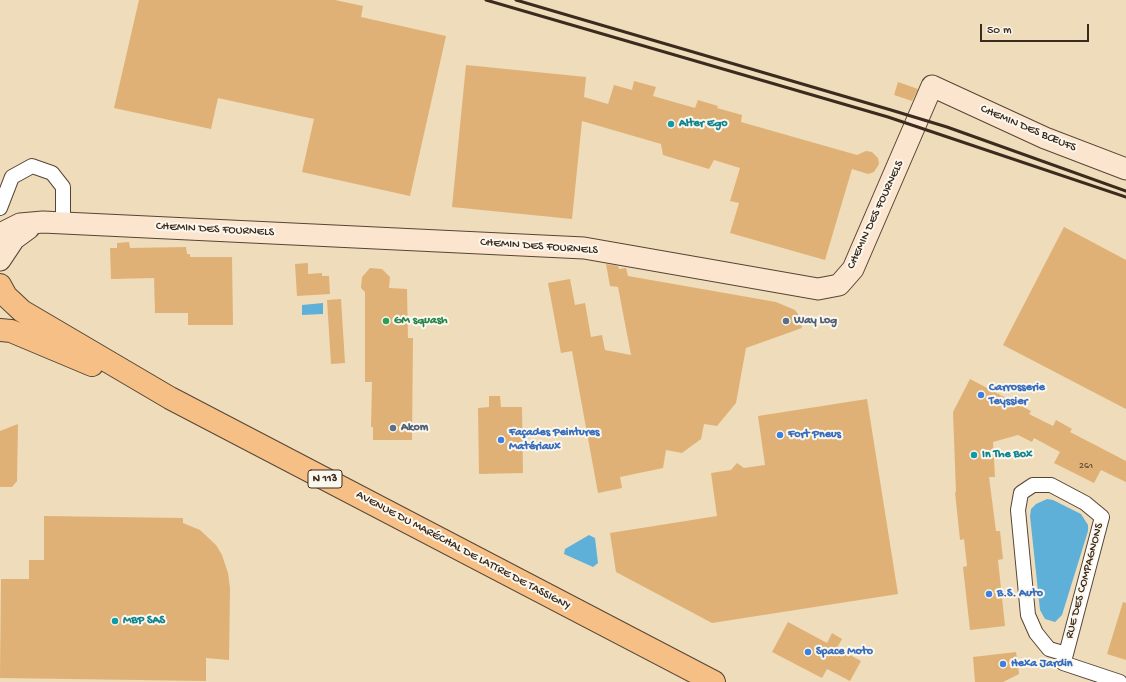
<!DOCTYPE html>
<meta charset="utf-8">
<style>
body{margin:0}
#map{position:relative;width:1126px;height:682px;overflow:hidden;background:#efdcba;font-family:"Gochi Hand",sans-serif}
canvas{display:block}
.scale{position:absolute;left:980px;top:24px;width:109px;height:18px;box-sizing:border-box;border:2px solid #3b2a1e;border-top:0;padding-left:5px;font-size:12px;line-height:14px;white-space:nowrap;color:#3b2a1e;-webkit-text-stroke:3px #fbf7ec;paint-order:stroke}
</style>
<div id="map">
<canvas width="1126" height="682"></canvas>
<div class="scale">50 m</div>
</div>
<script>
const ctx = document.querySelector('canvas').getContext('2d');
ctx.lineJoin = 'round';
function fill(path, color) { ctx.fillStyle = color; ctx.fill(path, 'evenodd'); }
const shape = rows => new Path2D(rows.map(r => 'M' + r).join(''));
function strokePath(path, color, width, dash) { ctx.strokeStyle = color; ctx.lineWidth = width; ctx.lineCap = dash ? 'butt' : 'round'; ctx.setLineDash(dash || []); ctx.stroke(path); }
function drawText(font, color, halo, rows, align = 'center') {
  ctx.font = font + ' "Gochi Hand",sans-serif'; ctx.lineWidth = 4; ctx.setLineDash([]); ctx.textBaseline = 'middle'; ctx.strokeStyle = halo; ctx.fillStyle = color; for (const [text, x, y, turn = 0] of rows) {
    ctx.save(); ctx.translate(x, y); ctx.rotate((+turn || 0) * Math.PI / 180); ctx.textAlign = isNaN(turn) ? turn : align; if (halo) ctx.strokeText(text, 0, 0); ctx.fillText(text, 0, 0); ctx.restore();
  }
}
fill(shape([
 [323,303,323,314,302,315,302,305],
 [1047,499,1053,500,1081,514,1088,525,1088,531,1062,615,1055,622,1045,619,1040,610,1030,516,1031,509,1036,504],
 [589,535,595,538,598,563,593,567,564,554,565,549]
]), '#5fb0d9');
fill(shape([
 [139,0,335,0,363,6,361,17,446,36,410,196,302,172,314,119,218,98,211,129,114,108],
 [466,65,586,77,584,97,608,104,614,85,632,90,634,81,656,87,653,96,695,108,698,100,718,106,717,108,742,115,741,122,857,155,866,151,872,152,878,158,879,164,874,172,868,174,852,169,825,260,730,233,739,203,730,201,740,168,714,160,709,169,663,155,661,144,582,121,572,219,452,207],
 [898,82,918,89,912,101,894,95],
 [1064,227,1126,260,1126,409,1003,345],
 [129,242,130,248,186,247,187,254,190,254,190,257,232,257,233,325,188,325,188,313,155,313,154,278,111,279,110,248,117,248,117,243],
 [308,263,308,274,322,273,322,276,329,276,330,294,297,296,295,264],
 [606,264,618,266,619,269,626,268,628,276,776,302,795,310,800,317,802,328,746,348,736,403,717,426,704,424,701,439,682,453,666,450,663,468,620,477,622,488,598,493,572,351,561,353,548,283,570,279,575,305,585,303,591,337,602,335,605,350,631,355,618,287,610,286],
 [370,268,382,269,390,277,389,288,407,289,408,338,413,338,412,440,373,440,373,427,371,427,372,382,365,382,365,292,361,288,362,277],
 [341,299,345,363,331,364,327,300],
 [970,379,1031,411,1029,414,1053,426,1056,420,1072,429,1070,432,1126,461,1126,482,1101,470,1094,483,1054,463,1060,452,1034,438,1032,442,1018,435,993,442,995,477,989,477,996,531,1000,531,1003,559,998,560,1005,626,970,630,963,567,967,566,964,539,960,540,955,492,956,492,953,412],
 [489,396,500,396,501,407,522,407,523,473,479,474,478,408,489,407],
 [867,399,898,594,712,623,616,572,610,533,717,516,711,473,731,470,737,463,744,468,765,465,758,416],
 [18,424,17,481,12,487,0,487,0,431],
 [44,516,183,518,183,523,200,530,216,545,222,555,228,573,230,588,229,660,206,658,206,681,0,678,1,579,29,579,29,560,44,560],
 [1123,602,1126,603,1126,660,1107,654],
 [788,622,827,643,832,633,842,639,837,648,861,661,850,681,827,669,822,678,772,652],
 [1016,652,1019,674,1003,682,975,682,973,657]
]), '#dfb176');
const street = shape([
 [0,208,12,177,32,166,52,173,63,187,63,223],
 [1066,654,1049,649,1036,633,1028,615,1018,510,1021,493,1033,485,1051,485,1085,503,1102,517,1066,654,1063,663,1120,682]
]);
const secondary = shape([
 [0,234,20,224,43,222,584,248,818,289,839,285,853,269,932,86,1045,138,1126,169],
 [0,260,14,239,29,228]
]);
const primary = shape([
 [0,285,6,296,22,311,170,398,714,682],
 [0,330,11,331,92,365]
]);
strokePath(street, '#564535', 16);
strokePath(secondary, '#564535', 23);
strokePath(primary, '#564535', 24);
strokePath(street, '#fff', 14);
strokePath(secondary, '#fbe5cf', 21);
strokePath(primary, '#f5bf86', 22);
strokePath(shape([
 [486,0,888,117,1126,197],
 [516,0,891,110,947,127,1126,191]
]), '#3b2a1e', 3);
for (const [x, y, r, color] of [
 [671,124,4,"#0f9aa8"],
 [386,321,4,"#2e9e5b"],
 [786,321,4,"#5c6f8a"],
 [981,395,4,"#3f7fe0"],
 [393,428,4,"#5c6f8a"],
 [780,435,4,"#3f7fe0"],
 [501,440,4,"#3f7fe0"],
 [974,455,4,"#0f9aa8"],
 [989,594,4,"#3f7fe0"],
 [115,621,4,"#0f9aa8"],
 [808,652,4,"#3f7fe0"],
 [1003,664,4,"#3f7fe0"]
]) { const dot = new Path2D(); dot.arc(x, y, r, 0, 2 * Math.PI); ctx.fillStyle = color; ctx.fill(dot); strokePath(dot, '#fbf7ec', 1.5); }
drawText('10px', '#644c34', null, [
 ["261",1086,466]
]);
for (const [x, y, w] of [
 [325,479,34]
]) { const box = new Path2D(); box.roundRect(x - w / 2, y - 9, w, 18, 3); ctx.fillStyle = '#fbf7ec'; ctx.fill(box); strokePath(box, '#3b2a1e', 1); }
drawText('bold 11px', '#3b2a1e', null, [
 ["N 113",325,479]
]);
drawText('bold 12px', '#0d838f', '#fbf7ec', [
 ["Alter Ego",679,124],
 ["In The Box",982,455],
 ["MBP SAS",123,621]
], 'left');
drawText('12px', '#3b2a1e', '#fbf7ec', [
 ["CHEMIN DES BŒUFS",1028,129,23],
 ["CHEMIN DES FOURNELS",876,215,-65],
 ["CHEMIN DES FOURNELS",215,230,3],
 ["CHEMIN DES FOURNELS",539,247,4],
 ["AVENUE DU MARÉCHAL DE LATTRE DE TASSIGNY",463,551,28],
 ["RUE DES COMPAGNONS",1085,581,-75]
]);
drawText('bold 12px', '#27864d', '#fbf7ec', [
 ["GM squash",394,321]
], 'left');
drawText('bold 12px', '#4e5e75', '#fbf7ec', [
 ["Way Log",794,321],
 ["Akom",401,428]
], 'left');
drawText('bold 12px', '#366cbe', '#fbf7ec', [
 ["Carrosserie",989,388],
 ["Teyssier",989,402],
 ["Façades Peintures",509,433],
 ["Matériaux",509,447],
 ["Fort Pneus",788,435],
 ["B.S. Auto",997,594],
 ["Space Moto",816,652],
 ["Hexa Jardin",1011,664]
], 'left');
</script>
